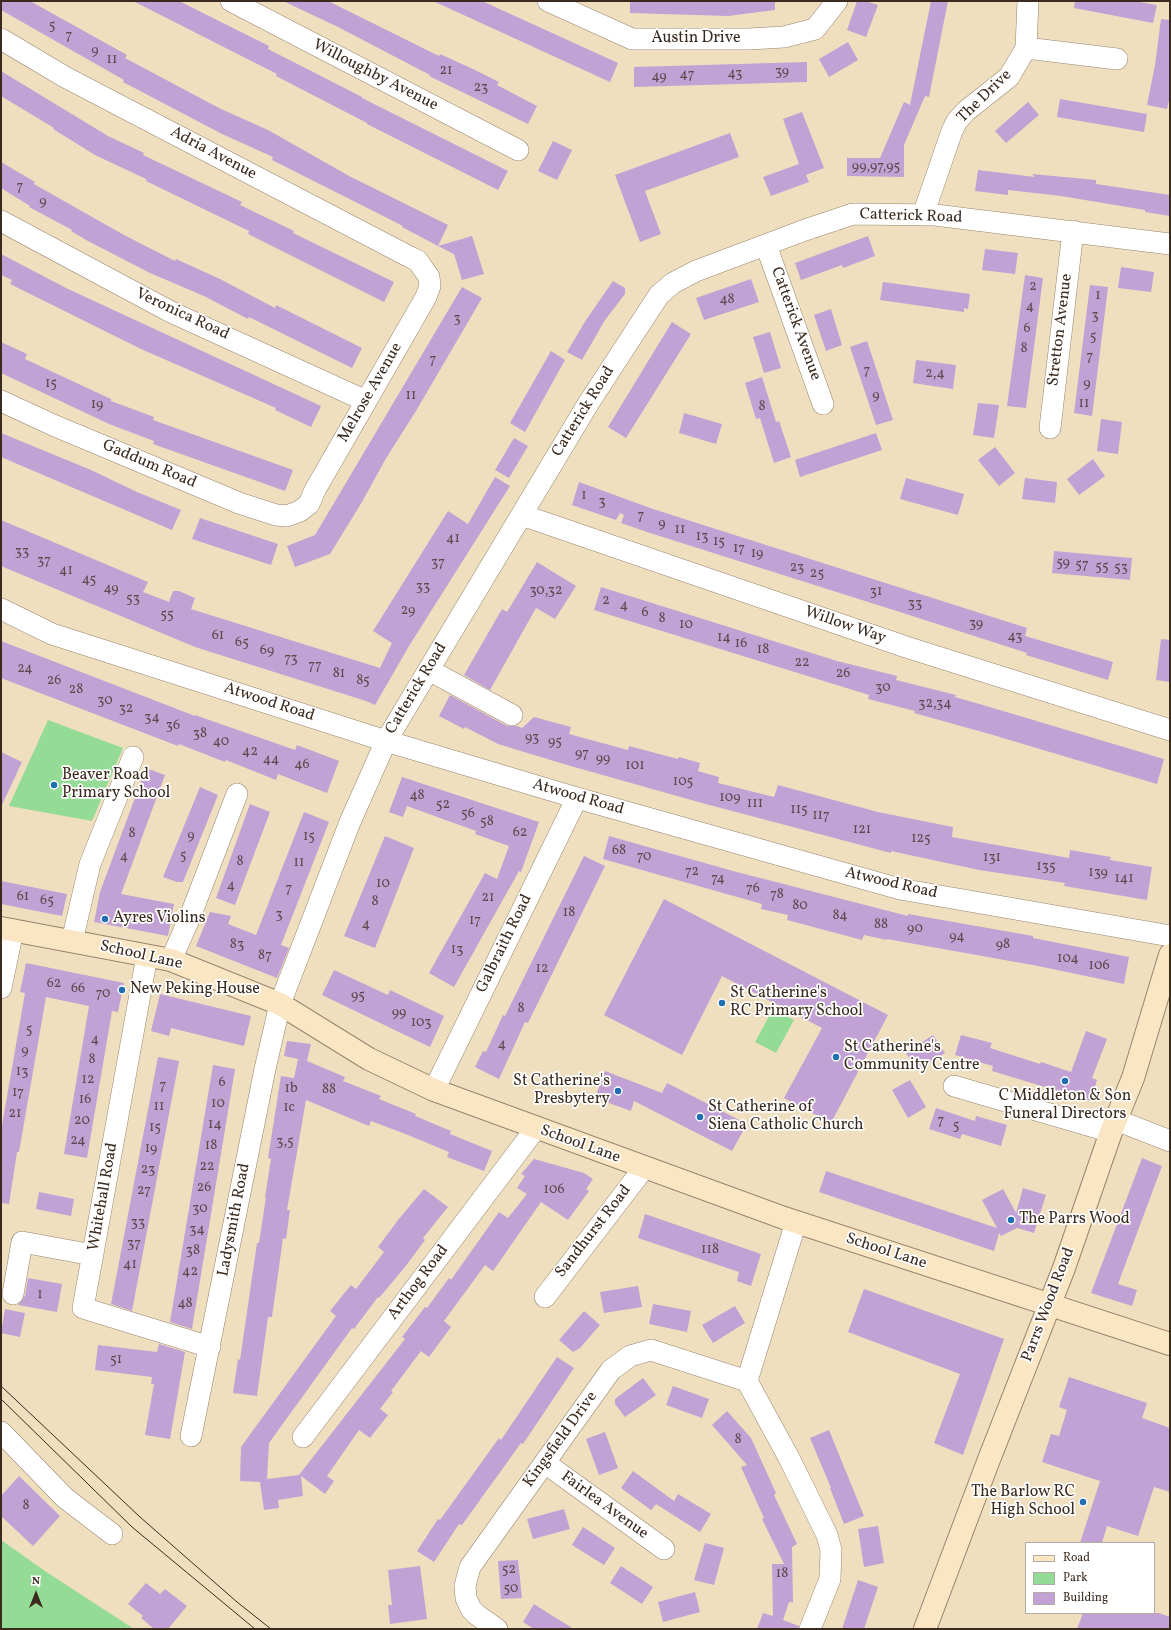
<!DOCTYPE html>
<style>
body{margin:0}
#map{position:relative;width:1171px;height:1630px;overflow:hidden;background:#f0dfbf;font-family:Vollkorn,serif}
canvas{display:block}
.frame{position:absolute;inset:0;border:2px solid #3b2a1e;pointer-events:none}
.legend{position:absolute;left:1025px;top:1542px;width:130px;height:72px;box-sizing:border-box;background:#fff;border:1px solid #b1aaa5;margin:0;padding:5px 7px;list-style:none;font-size:12px;color:#3b2a1e}
.legend li{display:flex;align-items:center;gap:8px;height:20px}
.legend b{width:20px;border:1px solid #b1aaa5}
.north{position:absolute;left:16px;top:1574px;width:40px;height:40px;-webkit-text-stroke:3px #fff;paint-order:stroke;rotate:0deg;font-size:11px;font-weight:700;line-height:16px;text-align:center;color:#3b2a1e}
.north::after{content:'';display:block;margin:auto;width:14px;height:18px;background:#3b2a1e;clip-path:polygon(50% 0,100% 100%,50% 72%,0 100%)}
</style>
<div id="map">
<canvas width="1171" height="1630"></canvas>
<div class="frame"></div>
<ul class="legend">
<li><b style="height:5px;background:#fbe6c4"></b>Road</li>
<li><b style="height:11px;background:#94db95"></b>Park</li>
<li><b style="height:11px;background:#c2a1d4"></b>Building</li>
</ul>
<div class="north">N</div>
</div>
<script>
const ctx = document.querySelector('canvas').getContext('2d');
ctx.lineJoin = 'round';
function fill(path, color) { ctx.fillStyle = color; ctx.fill(path, 'evenodd'); }
const shape = rows => new Path2D(rows.map(r => 'M' + r).join(''));
function strokePath(path, color, width, dash) { ctx.strokeStyle = color; ctx.lineWidth = width; ctx.lineCap = dash ? 'butt' : 'round'; ctx.setLineDash(dash || []); ctx.stroke(path); }
function drawText(font, color, halo, rows, align = 'center') {
  ctx.font = font + ' Vollkorn,serif'; ctx.lineWidth = 3.5; ctx.setLineDash([]); ctx.textBaseline = 'middle'; ctx.strokeStyle = halo; ctx.fillStyle = color; for (const [text, x, y, turn = 0] of rows) {
    ctx.save(); ctx.translate(x, y); ctx.rotate((+turn || 0) * Math.PI / 180); ctx.textAlign = isNaN(turn) ? turn : align; if (halo) ctx.strokeText(text, 0, 0); ctx.fillText(text, 0, 0); ctx.restore();
  }
}
fill(shape([
 [48,720,123,748,92,821,9,806],
 [773,1009,794,1020,776,1053,755,1042],
 [1,1540,45,1571,134,1629,1,1629]
]), '#94db95');
fill(shape([
 [1,1,30,1,127,55,125,58,219,108,268,130,351,177,448,225,438,246,402,227,403,226,272,160,273,157,222,134,123,82,124,80,1,10],
 [133,1,179,1,269,46,268,49,362,97,362,98,508,171,498,190,367,124,367,123,276,76,277,74],
 [283,1,328,1,439,56,440,54,475,70,499,82,497,85,537,106,528,124,429,76,430,75,338,27],
 [433,1,482,1,618,63,610,82],
 [630,1,775,1,775,10,728,16,630,13],
 [857,1,866,1,878,5,866,37,847,30],
 [931,1,948,1,929,97,925,96,904,145,904,177,847,176,847,158,880,158,904,102,910,105],
 [1075,1,1134,1,1157,5,1153,23,1074,8],
 [1161,19,1170,20,1170,96,1167,109,1147,105,1155,65],
 [848,42,858,60,829,77,819,59],
 [807,62,807,82,634,87,634,67],
 [1,71,108,136,144,153,143,155,242,202,240,205,294,231,293,233,394,282,384,302,248,234,249,231,146,181,146,179,95,155,53,129,54,128,1,96],
 [1060,99,1147,114,1144,132,1057,117],
 [1028,102,1039,115,1006,143,995,131],
 [802,112,824,168,806,175,809,182,771,196,763,177,799,164,783,119],
 [730,133,739,157,645,191,661,234,640,242,615,175],
 [553,141,572,150,557,180,538,171],
 [1,162,35,182,34,184,124,235,175,261,176,259,220,279,275,308,276,305,362,348,352,368,249,317,248,319,204,296,150,273,88,241,71,231,72,230,29,207,30,206,1,188],
 [978,170,1035,177,1032,174,1096,180,1096,184,1170,195,1170,216,1145,212,1145,210,1061,196,1008,190,1008,195,975,191],
 [472,236,484,274,462,280,454,254,438,246],
 [868,236,875,256,843,268,842,265,801,280,795,263],
 [985,249,1018,253,1015,274,982,270],
 [1,254,66,288,321,406,311,427,275,410,276,408,141,349,10,284,12,280,1,275],
 [1121,267,1154,272,1151,292,1118,288],
 [1025,275,1043,278,1026,408,1007,406],
 [751,279,759,302,704,320,696,298],
 [613,281,625,288,625,294,605,320,582,360,567,352,586,320],
 [883,282,970,294,968,309,964,308,964,312,880,300],
 [1090,285,1108,287,1092,416,1074,413],
 [462,287,482,298,416,411,385,460,362,502,330,554,295,567,287,546,315,535],
 [831,309,842,345,826,351,814,315],
 [672,322,691,334,626,438,608,427],
 [770,332,781,368,764,373,753,337],
 [867,341,893,420,876,425,850,347],
 [1,342,27,354,25,359,111,399,111,401,154,417,153,420,293,470,285,491,153,444,154,441,109,424,1,373],
 [551,351,565,360,525,432,510,423],
 [916,360,956,365,953,389,913,383],
 [762,377,776,422,779,421,791,457,774,463,760,418,756,419,745,383],
 [978,403,999,405,994,438,973,435],
 [684,413,722,424,716,444,679,433],
 [1101,419,1122,422,1118,454,1097,451],
 [1,433,91,470,137,492,181,510,172,530,1,457],
 [876,433,882,450,800,477,795,460],
 [514,438,528,446,509,478,495,470],
 [995,447,1015,473,999,486,978,460],
 [1093,459,1105,476,1079,495,1067,479],
 [495,477,510,486,409,646,375,705,366,701,195,647,1,566,1,520,148,582,143,592,169,602,173,591,179,591,195,598,191,609,380,668,392,643,373,631,448,511,468,524],
 [906,478,964,494,958,515,900,499],
 [1025,478,1057,482,1055,503,1022,499],
 [579,482,653,509,1027,628,1025,636,1113,662,1108,680,1026,655,1027,653,903,613,650,533,621,523,624,515,620,513,616,520,572,505],
 [200,518,278,544,271,565,192,539],
 [1054,551,1132,558,1130,580,1052,573],
 [537,562,576,586,555,619,536,608,490,690,464,675,502,609,507,612],
 [601,587,837,661,897,676,896,680,956,695,955,697,993,708,1164,759,1157,784,993,735,914,713,915,711,868,699,869,695,594,610],
 [1161,639,1170,640,1170,682,1156,680],
 [1,641,195,716,195,715,295,750,297,745,339,761,327,793,278,774,276,780,226,760,225,762,179,744,178,746,1,678],
 [450,695,507,726,517,726,522,728,534,717,571,727,569,734,628,750,629,746,678,759,679,757,700,763,698,771,719,777,718,783,774,797,778,785,878,812,953,827,952,837,1069,858,1070,850,1111,857,1110,860,1152,867,1147,900,1064,886,1065,883,979,870,891,851,891,853,702,803,567,765,498,744,465,727,464,729,439,716],
 [1,752,22,762,1,807],
 [146,768,165,775,121,894,174,904,168,936,94,922,100,892],
 [402,777,539,822,521,872,519,871,454,987,429,973,485,873,497,879,509,846,475,834,476,831,407,806,403,817,389,812],
 [200,787,218,795,183,882,177,882,163,877],
 [250,804,270,812,235,905,216,898],
 [304,812,329,822,281,945,289,948,277,978,196,946,210,912,231,916,228,924,256,935],
 [385,836,414,848,375,948,344,936],
 [609,836,733,871,908,916,908,914,1033,936,1033,938,1129,957,1124,984,1038,966,887,939,887,940,864,935,862,940,787,920,788,915,761,909,762,904,603,859],
 [584,856,605,866,528,1023,525,1022,499,1079,475,1067,483,1051,486,1052,503,1015,505,1016],
 [1,881,67,894,62,916,1,904],
 [664,899,888,1015,831,1123,784,1098,822,1028,722,976,682,1055,604,1015],
 [26,963,124,983,118,1012,112,1011,87,1158,64,1154,89,1006,46,997,19,1152,17,1152,9,1204,1,1203,1,1131,25,993,20,992],
 [334,970,388,995,390,990,444,1016,430,1047,322,995],
 [160,994,251,1016,244,1046,171,1028,169,1036,151,1031],
 [1086,1031,1107,1039,1092,1078,1097,1080,1091,1101,992,1071,993,1066,955,1055,961,1035,992,1043,990,1048,1040,1064,1041,1062,1071,1072],
 [933,1035,945,1053,918,1071,906,1053],
 [287,1041,311,1044,307,1061,345,1077,343,1081,381,1096,379,1099,416,1114,415,1116,451,1131,450,1134,492,1151,484,1171,447,1157,449,1152,408,1135,371,1121,369,1126,306,1100,287,1210,290,1210,286,1239,283,1238,272,1317,268,1317,257,1396,233,1393,238,1359,240,1360,257,1243,259,1243,266,1197,265,1197,271,1159,268,1158,281,1076,294,1078,298,1059,284,1056],
 [158,1057,179,1061,132,1311,111,1304],
 [213,1065,235,1069,192,1329,170,1322],
 [605,1071,662,1093,667,1083,747,1124,732,1151,634,1101,631,1111,595,1098],
 [910,1080,926,1107,908,1118,892,1090],
 [936,1108,975,1121,976,1116,1007,1125,1001,1146,962,1134,960,1139,929,1129],
 [1142,1158,1162,1166,1118,1284,1137,1290,1132,1306,1091,1293],
 [534,1159,584,1173,593,1179,586,1189,589,1191,568,1220,541,1202,493,1271,485,1265,444,1321,451,1327,429,1357,421,1351,391,1391,393,1392,380,1409,388,1415,370,1438,359,1430,327,1476,334,1481,325,1494,301,1476,303,1496,278,1500,279,1508,264,1510,260,1482,240,1481,241,1447,336,1316,330,1311,351,1285,356,1289,384,1252,378,1247,398,1220,424,1189,448,1207,423,1238,425,1240,405,1267,379,1298,378,1297,354,1329,352,1328,269,1443,267,1479,299,1475,405,1339,402,1337,425,1307,427,1308,449,1278,451,1280,499,1212,508,1218,527,1194,517,1188,525,1176,521,1174],
 [826,1171,997,1228,982,1200,1003,1189,1016,1213,1023,1188,1046,1195,1034,1233,1017,1228,1001,1236,999,1233,994,1251,819,1192],
 [39,1192,74,1199,71,1216,36,1209],
 [645,1214,761,1254,751,1286,737,1281,739,1272,638,1238],
 [28,1278,62,1284,57,1312,18,1305,25,1296],
 [638,1286,642,1307,604,1313,600,1292],
 [864,1289,1004,1339,963,1455,934,1443,960,1374,848,1332],
 [653,1304,691,1311,687,1332,649,1324],
 [735,1306,745,1323,713,1343,702,1325],
 [5,1309,25,1313,20,1337,1,1333],
 [584,1311,600,1325,580,1348,573,1352,559,1340],
 [159,1344,185,1352,170,1439,145,1435,154,1384,151,1384,152,1377,95,1370,98,1345,157,1352],
 [557,1357,574,1368,523,1444,521,1443,462,1525,459,1524,434,1562,417,1551,438,1519,440,1520,499,1438,501,1440],
 [1069,1377,1147,1403,1142,1418,1170,1428,1170,1492,1154,1487,1138,1536,1107,1526,1102,1543,1080,1543,1100,1481,1042,1462,1051,1434,1059,1436,1067,1410,1059,1407],
 [643,1378,656,1395,625,1417,615,1404,615,1399],
 [673,1386,709,1399,702,1418,666,1405],
 [727,1411,751,1438,776,1493,774,1495,797,1544,792,1547,793,1602,789,1602,783,1620,799,1626,798,1629,757,1629,763,1613,773,1616,772,1564,784,1564,762,1519,764,1518,741,1467,747,1465,712,1425],
 [829,1430,864,1516,844,1524,830,1488,831,1488,810,1438],
 [605,1432,618,1468,599,1475,586,1439],
 [633,1471,674,1501,678,1494,711,1514,700,1532,656,1504,651,1510,621,1488],
 [19,1476,60,1516,33,1546,1,1516,1,1496],
 [564,1509,570,1529,533,1539,527,1519],
 [878,1526,884,1563,864,1567,858,1529],
 [583,1527,615,1548,604,1565,572,1545],
 [705,1543,724,1548,714,1585,694,1580],
 [518,1560,522,1598,501,1599,498,1561],
 [420,1566,427,1619,390,1624,388,1605,392,1605,388,1570],
 [621,1566,653,1587,642,1604,610,1583],
 [858,1580,878,1587,864,1629,842,1629],
 [146,1583,160,1594,165,1589,187,1606,168,1629,154,1629,141,1618,143,1616,128,1604],
 [695,1592,700,1612,663,1622,658,1602],
 [534,1604,551,1615,574,1629,534,1629,523,1622],
 [1083,1613,1159,1613,1170,1617,1170,1629,1077,1629]
]), '#c2a1d4');
const street = shape([
 [231,1,518,150],
 [548,1,632,39,749,39,784,37,815,29,837,1],
 [1,39,65,77,408,256,418,261,424,270,429,277,430,286,426,297,315,490,309,504,300,511,287,516,276,515,239,503,53,425,1,401],
 [1026,48,1117,59],
 [923,215,952,131,957,121,966,111,1009,77,1026,48,1028,1],
 [1,221,171,312,366,401],
 [766,245,823,404],
 [1050,428,1073,231],
 [522,515,906,647,1170,730],
 [1,609,52,634,386,741,577,798,900,889,1170,936],
 [429,670,512,715],
 [72,941,90,864,133,757],
 [147,956,83,1308,210,1347],
 [171,960,190,917,237,794],
 [1,988,13,930],
 [954,1086,1111,1132],
 [434,1090,577,798],
 [1116,1120,1170,1141],
 [13,1294,22,1242,93,1255],
 [545,1297,644,1168],
 [747,1381,796,1222],
 [1,1432,65,1498,112,1534],
 [191,1436,265,1069,280,1004,350,822,386,741,588,404,659,295,673,283,696,271,805,230,853,214,935,215,1170,244],
 [303,1437,536,1128],
 [545,1463,664,1549],
 [497,1629,477,1615,471,1609,466,1598,465,1586,470,1567,611,1370,630,1356,651,1350,747,1381,789,1458,827,1535,831,1550,830,1579,810,1629]
]);
const secondary = shape([
 [1,928,171,960,280,1004,369,1059,434,1090,784,1218,1170,1344],
 [925,1629,988,1462,1064,1268,1111,1132,1133,1078,1170,955]
]);
strokePath(street, '#96846e', 22);
strokePath(secondary, '#96846e', 24);
strokePath(street, '#fff', 21);
strokePath(secondary, '#fbe6c4', 22);
strokePath(shape([
 [1,1386,140,1517,237,1602,271,1629],
 [1,1399,132,1527,255,1629]
]), '#3b2a1e', 1);
for (const [x, y, r, color] of [
 [54,785,4,"#1f6fb2"],
 [105,919,4,"#1f6fb2"],
 [122,990,4,"#1f6fb2"],
 [722,1003,4,"#1f6fb2"],
 [836,1057,4,"#1f6fb2"],
 [1065,1081,4,"#1f6fb2"],
 [618,1091,4,"#1f6fb2"],
 [700,1117,4,"#1f6fb2"],
 [1011,1220,4,"#1f6fb2"],
 [1083,1502,4,"#1f6fb2"]
]) { const dot = new Path2D(); dot.arc(x, y, r, 0, 2 * Math.PI); ctx.fillStyle = color; ctx.fill(dot); strokePath(dot, '#fff', 1.5); }
drawText('14px', '#5d484c', null, [
 ["5",52,26],
 ["7",69,36],
 ["9",95,51],
 ["11",112,60],
 ["21",446,71],
 ["39",782,72],
 ["43",735,74],
 ["47",687,75],
 ["49",659,77],
 ["23",481,88],
 ["99,97,95",876,167],
 ["7",20,187],
 ["9",43,202],
 ["2",1033,287],
 ["1",1098,296],
 ["48",727,300],
 ["4",1030,307],
 ["3",1095,316],
 ["3",457,319],
 ["6",1027,329],
 ["5",1093,337],
 ["8",1024,349],
 ["7",1090,357],
 ["7",433,360],
 ["7",867,371],
 ["2,4",935,374],
 ["15",51,384],
 ["9",1087,384],
 ["11",411,396],
 ["9",876,396],
 ["11",1084,404],
 ["19",97,405],
 ["8",762,407],
 ["1",584,496],
 ["3",602,502],
 ["7",641,516],
 ["9",662,524],
 ["11",680,530],
 ["13",702,537],
 ["41",453,539],
 ["15",719,542],
 ["17",739,549],
 ["33",22,552],
 ["19",757,554],
 ["37",44,561],
 ["37",438,563],
 ["59",1063,563],
 ["57",1082,565],
 ["55",1102,567],
 ["23",797,568],
 ["53",1121,568],
 ["41",66,571],
 ["25",817,574],
 ["45",89,580],
 ["33",423,587],
 ["49",111,589],
 ["30,32",546,591],
 ["31",876,592],
 ["53",133,599],
 ["2",606,601],
 ["33",915,604],
 ["4",624,606],
 ["29",408,611],
 ["6",645,613],
 ["55",167,615],
 ["8",662,619],
 ["39",976,624],
 ["10",686,625],
 ["61",218,636],
 ["43",1015,637],
 ["14",724,638],
 ["65",242,643],
 ["16",741,644],
 ["18",763,650],
 ["69",267,651],
 ["73",291,659],
 ["22",802,663],
 ["77",315,666],
 ["24",25,669],
 ["81",339,674],
 ["26",843,674],
 ["26",54,681],
 ["85",363,681],
 ["30",883,688],
 ["28",76,690],
 ["30",105,701],
 ["32,34",935,704],
 ["32",126,709],
 ["34",152,718],
 ["36",173,726],
 ["38",200,734],
 ["93",532,738],
 ["40",221,742],
 ["95",555,742],
 ["42",250,752],
 ["97",582,754],
 ["99",603,759],
 ["44",271,760],
 ["46",302,765],
 ["101",635,766],
 ["105",683,782],
 ["48",417,796],
 ["109",730,798],
 ["111",755,804],
 ["52",443,805],
 ["115",799,810],
 ["56",468,814],
 ["117",821,816],
 ["58",487,822],
 ["121",862,830],
 ["62",520,833],
 ["8",132,834],
 ["9",191,836],
 ["15",309,837],
 ["125",921,839],
 ["68",619,851],
 ["5",183,856],
 ["4",124,857],
 ["70",644,857],
 ["131",992,858],
 ["8",240,862],
 ["11",299,863],
 ["135",1046,867],
 ["72",692,872],
 ["139",1098,873],
 ["74",718,879],
 ["141",1124,879],
 ["10",383,884],
 ["4",231,886],
 ["7",289,889],
 ["76",753,889],
 ["78",777,895],
 ["61",23,897],
 ["21",488,898],
 ["65",47,901],
 ["8",375,902],
 ["80",800,906],
 ["18",569,913],
 ["3",279,915],
 ["84",840,916],
 ["17",475,921],
 ["4",366,925],
 ["88",881,925],
 ["90",915,929],
 ["94",957,937],
 ["83",237,945],
 ["98",1003,945],
 ["13",457,950],
 ["87",265,956],
 ["104",1068,959],
 ["106",1099,966],
 ["12",542,969],
 ["62",54,984],
 ["66",78,989],
 ["70",103,994],
 ["95",358,996],
 ["8",521,1009],
 ["99",399,1013],
 ["103",421,1023],
 ["5",29,1030],
 ["4",95,1040],
 ["4",502,1045],
 ["9",25,1051],
 ["8",92,1060],
 ["13",22,1072],
 ["12",88,1080],
 ["6",222,1083],
 ["7",163,1086],
 ["1b",291,1089],
 ["88",329,1090],
 ["17",18,1093],
 ["16",85,1100],
 ["10",218,1104],
 ["11",159,1107],
 ["1c",289,1108],
 ["21",15,1114],
 ["20",82,1121],
 ["7",941,1121],
 ["14",215,1125],
 ["5",956,1126],
 ["15",155,1128],
 ["24",78,1141],
 ["3,5",285,1142],
 ["18",211,1146],
 ["19",151,1149],
 ["22",207,1167],
 ["23",148,1170],
 ["26",204,1188],
 ["106",554,1190],
 ["27",144,1191],
 ["30",200,1209],
 ["33",138,1223],
 ["34",197,1230],
 ["37",134,1244],
 ["118",710,1250],
 ["38",193,1251],
 ["41",130,1265],
 ["42",190,1272],
 ["1",40,1295],
 ["48",185,1304],
 ["51",116,1360],
 ["8",738,1440],
 ["8",26,1506],
 ["52",509,1570],
 ["18",782,1574],
 ["50",511,1589]
]);
drawText('16px', '#3b2a1e', '#fff', [
 ["Austin Drive",696,39],
 ["Willoughby Avenue",375,76,27],
 ["The Drive",985,97,-44],
 ["Adria Avenue",213,154,28],
 ["Catterick Road",911,217,2],
 ["Veronica Road",182,315,25],
 ["Catterick Avenue",795,324,70],
 ["Stretton Avenue",1061,330,-83],
 ["Melrose Avenue",371,393,-60],
 ["Catterick Road",584,412,-58],
 ["Gaddum Road",149,465,23],
 ["Willow Way",845,626,19],
 ["Catterick Road",417,689,-59],
 ["Atwood Road",269,703,18],
 ["Atwood Road",578,798,16],
 ["Atwood Road",891,884,13],
 ["Galbraith Road",505,944,-64],
 ["School Lane",141,956,13],
 ["School Lane",580,1145,20],
 ["Whitehall Road",104,1197,-80],
 ["Ladysmith Road",235,1220,-79],
 ["Sandhurst Road",594,1232,-52],
 ["School Lane",886,1252,18],
 ["Arthog Road",419,1283,-53],
 ["Parrs Wood Road",1049,1305,-69],
 ["Kingsfield Drive",561,1440,-54],
 ["Fairlea Avenue",604,1506,36]
]);
drawText('16px', '#3b2a1e', '#fff', [
 ["Beaver Road",62,776],
 ["Primary School",62,794],
 ["Ayres Violins",113,919],
 ["New Peking House",130,990],
 ["St Catherine's",730,994],
 ["RC Primary School",730,1012],
 ["St Catherine's",844,1048],
 ["Community Centre",844,1066],
 ["St Catherine's",610,1082,"right"],
 ["Presbytery",610,1100,"right"],
 ["C Middleton & Son",1065,1097,"center"],
 ["Funeral Directors",1065,1115,"center"],
 ["St Catherine of",708,1108],
 ["Siena Catholic Church",708,1126],
 ["The Parrs Wood",1019,1220],
 ["The Barlow RC",1075,1493,"right"],
 ["High School",1075,1511,"right"]
], 'left');
</script>
